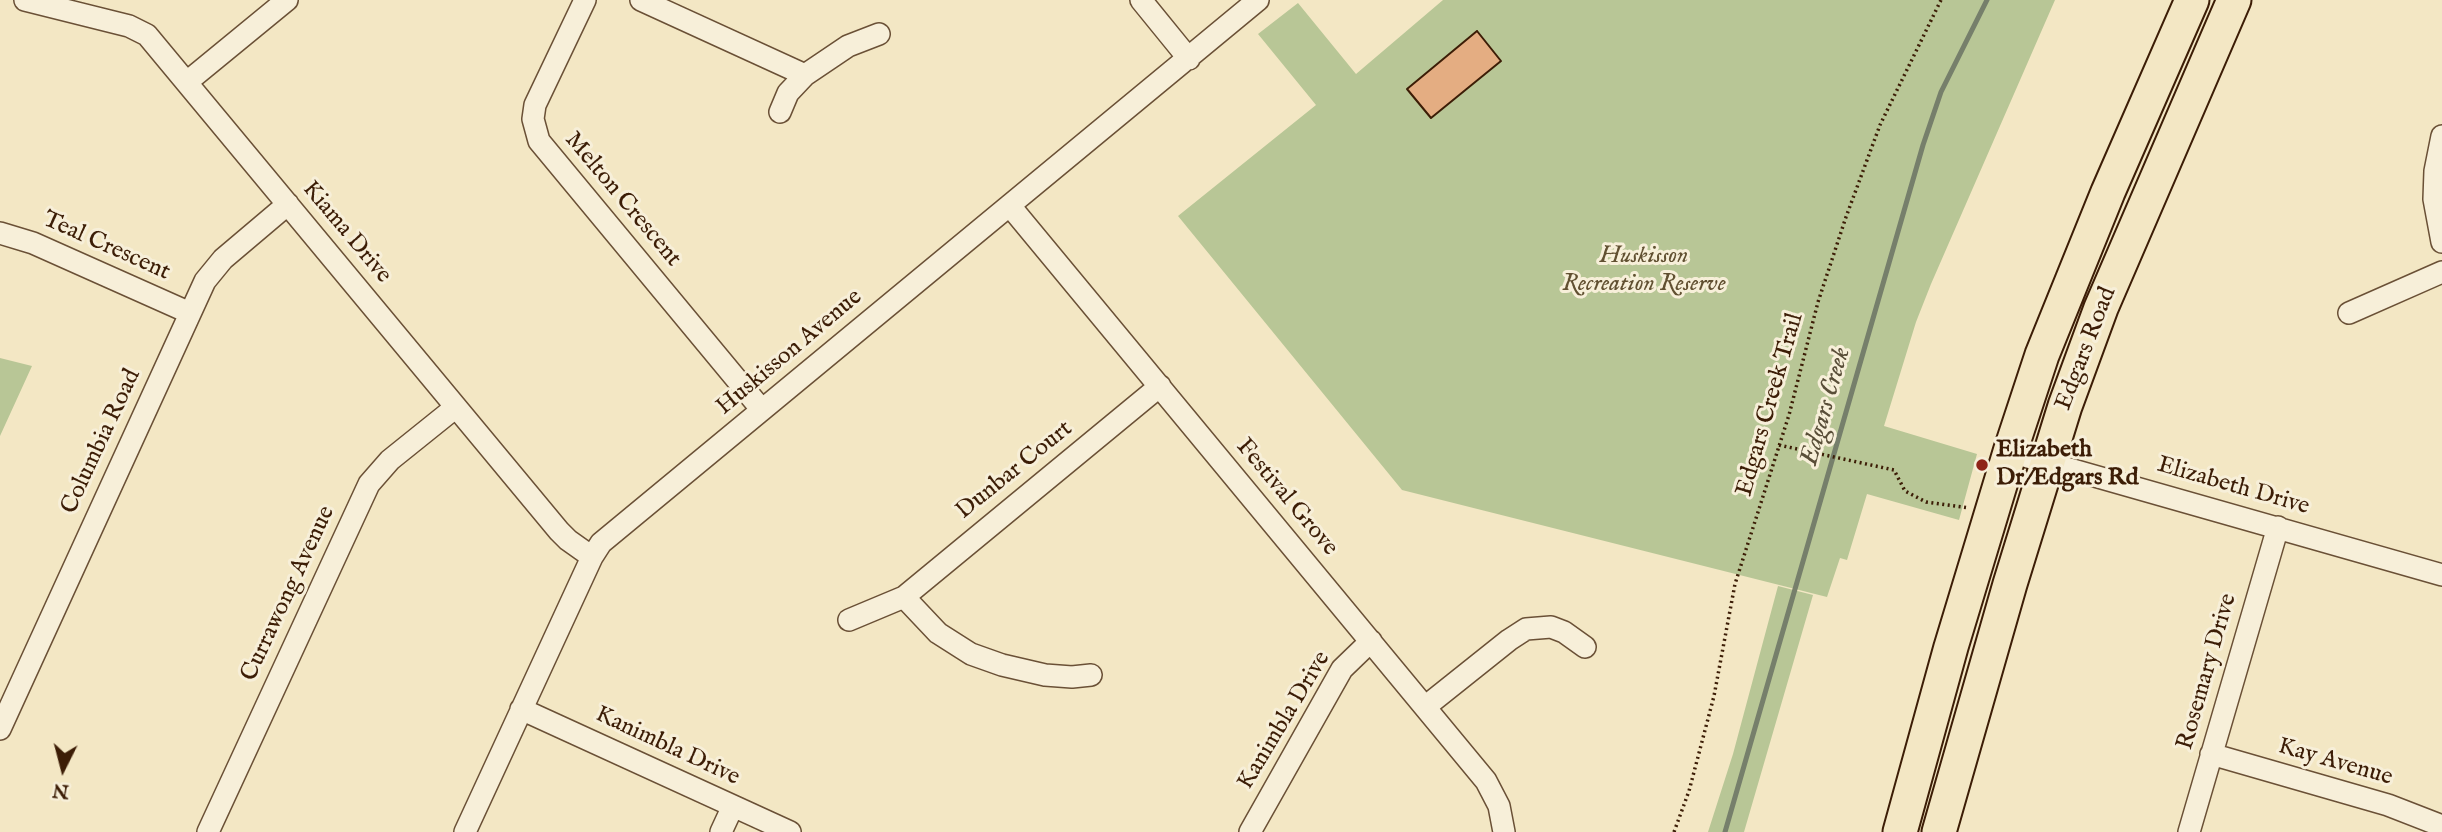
<!DOCTYPE html>
<style>
body{margin:0}
#map{position:relative;width:2442px;height:832px;overflow:hidden;background:#f3e7c4;font-family:"IM FELL English",serif}
canvas{display:block}
.north{position:absolute;left:28px;top:734px;width:70px;height:70px;-webkit-text-stroke:5px #f7efd9;paint-order:stroke;rotate:186deg;font-size:19px;font-weight:700;line-height:28px;text-align:center;color:#3c1d06}
.north::after{content:'';display:block;margin:auto;width:24px;height:32px;background:#3c1d06;clip-path:polygon(50% 0,100% 100%,50% 72%,0 100%)}
</style>
<div id="map">
<canvas width="2442" height="832"></canvas>
<div class="north">N</div>
</div>
<script>
const ctx = document.querySelector('canvas').getContext('2d');
ctx.lineJoin = 'round';
function fill(path, color) { ctx.fillStyle = color; ctx.fill(path, 'evenodd'); }
const shape = rows => new Path2D(rows.map(r => 'M' + r).join(''));
function strokePath(path, color, width, dash) { ctx.strokeStyle = color; ctx.lineWidth = width; ctx.lineCap = dash ? 'butt' : 'round'; ctx.setLineDash(dash || []); ctx.stroke(path); }
function drawText(font, color, halo, rows, align = 'center') {
  ctx.font = font + ' "IM FELL English",serif'; ctx.lineWidth = 6; ctx.setLineDash([]); ctx.textBaseline = 'middle'; ctx.strokeStyle = halo; ctx.fillStyle = color; for (const [text, x, y, turn = 0] of rows) {
    ctx.save(); ctx.translate(x, y); ctx.rotate((+turn || 0) * Math.PI / 180); ctx.textAlign = isNaN(turn) ? turn : align; if (halo) ctx.strokeText(text, 0, 0); ctx.fillText(text, 0, 0); ctx.restore();
  }
}
fill(shape([
 [1443,0,2055,0,1931,284,1916,322,1884,426,1977,454,1959,520,1867,494,1847,560,1840,558,1827,597,1402,490,1178,216,1316,105,1258,34,1298,3,1356,74],
 [0,358,32,366,0,436],
 [1778,586,1813,595,1744,832,1708,832,1733,754]
]), '#b8c696');
strokePath(shape([
 [1725,832,1923,145,1941,92,1987,0]
]), '#767f6b', 5);
const building = shape([
 [1477,31,1501,61,1431,118,1407,89,1477,31]
]);
fill(building, '#e4ad82');
strokePath(building, '#3c1d06', 2);
const street = shape([
 [25,0,129,26,147,35,559,531,568,540,592,557],
 [585,0,535,105,533,119,539,141,762,410],
 [641,0,805,75,848,46,879,34],
 [1141,0,1189,59],
 [187,82,287,0],
 [780,112,788,93,805,75],
 [2442,136,2435,171,2434,199,2442,242],
 [1010,206,1486,781,1499,806,1504,832],
 [0,233,33,243,190,313],
 [2349,313,2442,272],
 [2010,452,2442,575],
 [904,597,938,633,971,654,1002,665,1045,675,1072,677,1091,675],
 [849,620,904,597,1160,386],
 [1425,707,1509,640,1526,629,1551,627,1564,632,1585,647],
 [521,709,790,832],
 [0,729,205,281,223,259,288,204],
 [2211,754,2388,805,2442,826],
 [208,832,369,484,390,460,456,407],
 [465,832,592,557,601,543,1258,0],
 [721,832,733,806],
 [1250,832,1342,669,1371,641],
 [2189,832,2278,527]
]);
const primary = shape([
 [1900,832,1951,647,2010,452,2042,355,2108,192,2192,0],
 [1939,832,2010,584,2065,406,2101,308,2234,0]
]);
strokePath(street, '#6a5036', 24);
strokePath(primary, '#3c1d06', 37);
strokePath(shape([
 [1779,445,1894,470,1905,491,1926,502,1969,508],
 [1674,832,1689,791,1714,696,1735,584,1789,415,1818,302,1846,217,1880,125,1941,0]
]), '#3c1d06', 3.5, [2, 3.5]);
strokePath(street, '#f7efd9', 21);
strokePath(primary, '#f3e7c4', 33);
for (const [x, y, r, color] of [
 [1982,465,7,"#8f2418"]
]) { const dot = new Path2D(); dot.arc(x, y, r, 0, 2 * Math.PI); ctx.fillStyle = color; ctx.fill(dot); strokePath(dot, '#f7efd9', 2.5); }
drawText('24px', '#3c1d06', '#f7efd9', [
 ["Melton Crescent",622,200,50],
 ["Kiama Drive",346,233,50],
 ["Teal Crescent",106,247,24],
 ["Edgars Road",2087,349,-69],
 ["Huskisson Avenue",790,353,-40],
 ["Edgars Creek Trail",1771,405,-74],
 ["Columbia Road",102,442,-65],
 ["Dunbar Court",1015,471,-39],
 ["Elizabeth Drive",2233,487,16],
 ["Festival Grove",1286,498,50],
 ["Currawong Avenue",289,594,-65],
 ["Rosemary Drive",2208,672,-74],
 ["Kanimbla Drive",1285,721,-59],
 ["Kanimbla Drive",667,747,25],
 ["Kay Avenue",2335,763,16]
]);
drawText('italic 24px', '#615031', '#f7efd9', [
 ["Huskisson",1644,257],
 ["Recreation Reserve",1644,285]
]);
drawText('bold 24px', '#3c1d06', '#f7efd9', [
 ["Elizabeth",1996,451],
 ["Dr/Edgars Rd",1996,479]
], 'left');
drawText('italic 26px', '#594e38', '#f7efd9', [
 ["Edgars Creek",1827,407,-74]
]);
</script>
